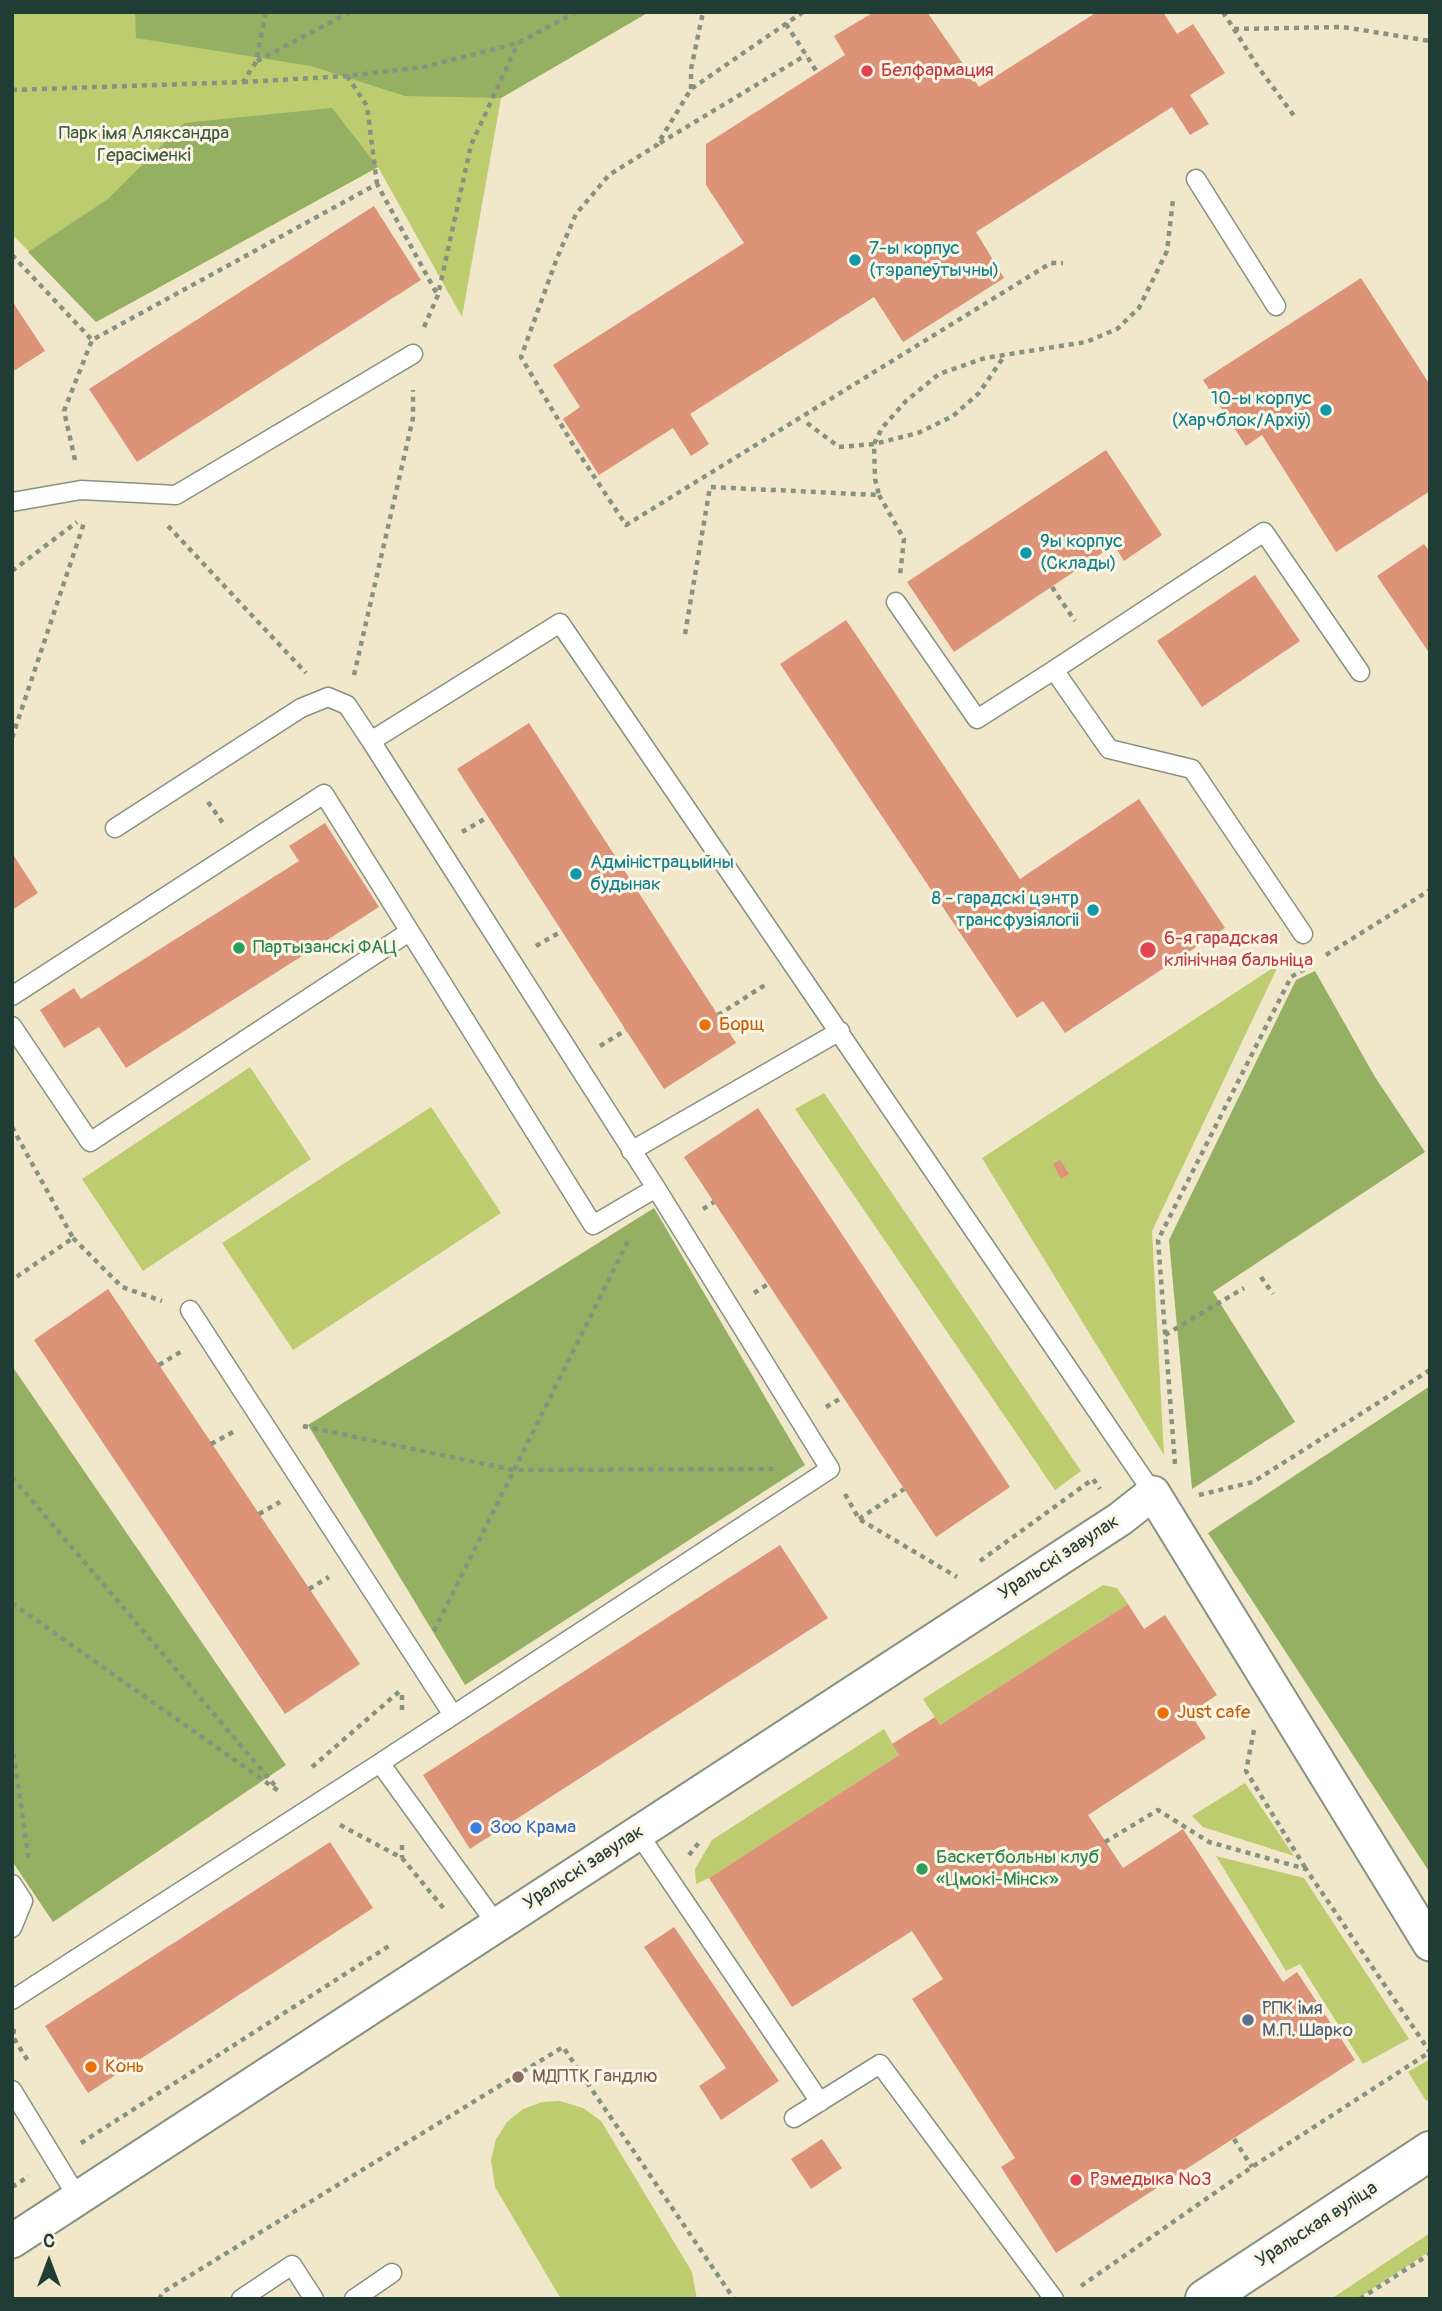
<!DOCTYPE html>
<meta charset="utf-8">
<style>
body{margin:0}
#map{position:relative;width:1442px;height:2311px;overflow:hidden;background:#f1e7cb;font-family:Pangolin,sans-serif}
canvas{display:block}
.frame{position:absolute;inset:0;border:14px solid #1f3d34;pointer-events:none}
.north{position:absolute;left:14px;top:2227px;width:70px;height:70px;-webkit-text-stroke:5px #fcf5e5;paint-order:stroke;rotate:0deg;font-size:19px;font-weight:700;line-height:28px;text-align:center;color:#1f3d34}
.north::after{content:'';display:block;margin:auto;width:24px;height:32px;background:#1f3d34;clip-path:polygon(50% 0,100% 100%,50% 72%,0 100%)}
</style>
<div id="map">
<canvas width="1442" height="2311"></canvas>
<div class="frame"></div>
<div class="north">С</div>
</div>
<script>
const ctx = document.querySelector('canvas').getContext('2d');
ctx.lineJoin = 'round';
function fill(path, color) { ctx.fillStyle = color; ctx.fill(path, 'evenodd'); }
const shape = rows => new Path2D(rows.map(r => 'M' + r).join(''));
function strokePath(path, color, width, dash) { ctx.strokeStyle = color; ctx.lineWidth = width; ctx.lineCap = dash ? 'butt' : 'round'; ctx.setLineDash(dash || []); ctx.stroke(path); }
function drawText(font, color, halo, rows, align = 'center') {
  ctx.font = font + ' Pangolin,sans-serif'; ctx.lineWidth = 6; ctx.setLineDash([]); ctx.textBaseline = 'middle'; ctx.strokeStyle = halo; ctx.fillStyle = color; for (const [text, x, y, turn = 0] of rows) {
    ctx.save(); ctx.translate(x, y); ctx.rotate((+turn || 0) * Math.PI / 180); ctx.textAlign = isNaN(turn) ? turn : align; if (halo) ctx.strokeText(text, 0, 0); ctx.fillText(text, 0, 0); ctx.restore();
  }
}
fill(shape([
 [12,12,649,12,501,98,462,317,378,167,96,322,12,234],
 [1279,964,1152,1231,1164,1455,982,1158],
 [250,1067,311,1159,143,1271,82,1179],
 [824,1093,1081,1471,1055,1490,795,1109],
 [431,1107,501,1213,293,1350,222,1243],
 [1103,1585,1117,1588,1128,1604,940,1725,923,1699],
 [884,1729,899,1755,709,1878,696,1884,695,1869,712,1840],
 [1245,1783,1294,1856,1203,1827,1192,1816],
 [1216,1856,1304,1878,1409,2039,1363,2064,1300,1964,1286,1971],
 [1430,2059,1430,2098,1426,2101,1408,2072],
 [560,2101,583,2108,601,2121,692,2272,697,2299,561,2299,495,2187,491,2160,496,2139,507,2122,523,2109,542,2102],
 [1430,2233,1430,2251,1357,2299,1331,2299]
]), '#bccc6f');
fill(shape([
 [135,12,649,12,501,98,405,96,311,66,136,38],
 [332,108,378,167,96,322,28,252,108,199,184,123],
 [1315,971,1375,1077,1425,1152,1213,1292,1295,1422,1192,1489,1169,1240,1296,980],
 [654,1208,805,1465,465,1685,308,1425],
 [12,1366,286,1765,53,1922,12,1861],
 [1430,1386,1430,1873,1208,1533]
]), '#95b062');
fill(shape([
 [874,12,927,12,979,87,1097,12,1163,12,1177,34,1193,24,1225,73,1190,95,1209,124,1190,135,1172,107,976,232,1004,278,903,342,874,297,690,414,709,444,691,456,673,428,599,475,563,419,580,407,553,365,744,243,706,185,706,144,845,55,834,36],
 [374,206,421,280,137,462,89,389],
 [1361,278,1430,385,1430,491,1336,552,1262,435,1246,446,1203,380],
 [12,301,45,351,12,372],
 [1106,450,1162,535,1124,561,1114,545,954,652,907,582],
 [1424,544,1430,552,1430,654,1377,576],
 [1255,575,1300,641,1202,707,1157,641],
 [846,620,1020,879,1139,799,1225,928,1065,1033,1043,1001,1017,1018,780,664],
 [529,723,736,1043,664,1089,457,769],
 [325,823,379,907,126,1068,99,1027,64,1048,40,1010,74,988,81,999,299,861,289,846],
 [12,853,38,893,12,910],
 [758,1108,1010,1487,936,1537,684,1157],
 [1060,1160,1069,1174,1061,1179,1053,1164],
 [108,1289,360,1664,285,1714,34,1340],
 [780,1545,828,1618,470,1849,423,1775],
 [1128,1604,1144,1629,1165,1615,1217,1695,1190,1713,1206,1738,1088,1815,1123,1868,1183,1829,1283,1982,1297,1972,1355,2060,1056,2253,1001,2167,1015,2158,912,1999,943,1979,912,1931,792,2007,709,1878,899,1755,892,1744,935,1717,940,1725],
 [330,1842,373,1908,88,2093,45,2026],
 [674,1927,779,2081,721,2120,699,2086,726,2068,644,1947],
 [822,2139,842,2168,811,2189,791,2159]
]), '#dc9378');
const lane = shape([
 [1196,179,1276,306],
 [12,502,81,490,176,495,413,354],
 [896,602,977,719,1054,670],
 [115,828,301,708,328,697,347,705,371,741],
 [1303,934,1192,769,1109,749,1054,670,1264,532,1360,672],
 [12,996,324,794,593,1225,656,1188],
 [12,1026,90,1142,409,932],
 [631,1151,840,1031],
 [190,1310,453,1715],
 [638,1833,820,2102],
 [12,1884,23,1901,12,1928],
 [497,1925,380,1763,830,1469,656,1188,371,741,560,623,1153,1493],
 [12,2000,380,1763],
 [12,2090,78,2198],
 [794,2118,880,2064,1054,2299],
 [241,2299,292,2265,314,2299],
 [354,2299,392,2273]
]);
const street = shape([
 [12,2241,1120,1519,1153,1493,1430,1944]
]);
const secondary = shape([
 [1205,2299,1430,2151]
]);
strokePath(lane, '#889280', 21);
strokePath(street, '#889280', 37);
strokePath(secondary, '#889280', 42);
strokePath(shape([
 [803,12,691,89,657,145,609,175,576,214,557,258,521,357,572,443,626,525,1051,263,1063,263],
 [1223,12,1258,67,1295,117],
 [786,24,817,72],
 [1234,29,1343,27,1430,41],
 [257,61,350,12],
 [347,76,367,106,377,184],
 [243,82,347,76,424,67,518,43,576,12],
 [691,89,691,69,703,12],
 [12,90,243,82,256,62,266,12],
 [660,143,806,55],
 [12,255,92,340,377,184,437,294],
 [424,327,438,295,471,145,518,43],
 [807,423,839,447,874,444,918,433,953,416,979,393,1005,355],
 [75,460,64,411,92,340],
 [879,495,904,539,900,575],
 [168,526,306,673],
 [12,571,77,522],
 [1052,587,1075,621],
 [685,634,710,487,879,495,875,479,874,444,882,428,906,401,939,374,985,358,1086,342,1117,329,1139,308,1167,251,1173,200],
 [354,675,413,418,413,390],
 [12,738,85,520],
 [208,802,223,823],
 [462,832,488,817],
 [536,946,562,931],
 [1326,955,1430,890],
 [718,1015,768,983],
 [600,1046,626,1030],
 [12,1127,73,1238,12,1280],
 [703,1209,714,1202],
 [73,1238,122,1287,162,1301],
 [1261,1277,1273,1294],
 [754,1293,768,1284],
 [1165,1335,1244,1288],
 [159,1365,182,1351],
 [826,1407,843,1397],
 [303,1426,513,1470,773,1469],
 [211,1444,233,1432],
 [1175,1464,1158,1240,1291,977,1313,964],
 [12,1477,277,1788],
 [845,1494,859,1519,957,1577],
 [1199,1495,1253,1482,1430,1370],
 [259,1514,280,1502],
 [859,1519,904,1489],
 [980,1561,1093,1479,1100,1489],
 [309,1589,329,1577],
 [12,1603,280,1792],
 [434,1631,628,1241],
 [402,1695,402,1714],
 [1254,1730,1246,1771,1306,1869],
 [12,1744,29,1861],
 [312,1767,401,1690],
 [340,1825,402,1858,445,1910],
 [1105,1842,1158,1810,1209,1842,1306,1869,1430,2052],
 [402,1845,402,1858],
 [689,1855,701,1840],
 [14,2029,13,2037,30,2064],
 [1234,2139,1252,2167],
 [81,2143,392,1944],
 [12,2187,29,2176],
 [1081,2286,1252,2167,1430,2052],
 [159,2299,163,2292,563,2047,734,2299],
 [1360,2299,1430,2254]
]), '#889280', 4.5, [5, 5]);
strokePath(lane, '#fff', 18);
strokePath(street, '#fff', 33);
strokePath(secondary, '#fff', 38);
for (const [x, y, r, color] of [
 [867,71,7,"#e0444e"],
 [855,260,7,"#0f9aa8"],
 [1326,410,7,"#0f9aa8"],
 [1026,553,7,"#0f9aa8"],
 [576,874,7,"#0f9aa8"],
 [1093,910,7,"#0f9aa8"],
 [239,948,7,"#2e9e5b"],
 [1148,950,9,"#e0444e"],
 [705,1025,7,"#e8710a"],
 [1163,1713,7,"#e8710a"],
 [476,1828,7,"#3f7fe0"],
 [922,1869,7,"#2e9e5b"],
 [1248,2020,7,"#5c6f8a"],
 [91,2067,7,"#e8710a"],
 [518,2077,7,"#8d6e63"],
 [1076,2180,7,"#e0444e"]
]) { const dot = new Path2D(); dot.arc(x, y, r, 0, 2 * Math.PI); ctx.fillStyle = color; ctx.fill(dot); strokePath(dot, '#fcf5e5', 2.5); }
drawText('19px', '#be3a42', '#fcf5e5', [
 ["Белфармация",881,71],
 ["6-я гарадская",1164,939],
 ["клінічная бальніца",1164,961],
 ["Рэмедыка №3",1090,2180]
], 'left');
drawText('19px', '#3e5a40', '#fcf5e5', [
 ["Парк імя Аляксандра",144,134],
 ["Герасіменкі",144,156]
]);
drawText('19px', '#0d838f', '#fcf5e5', [
 ["7-ы корпус",869,249],
 ["(тэрапеўтычны)",869,271],
 ["10-ы корпус",1312,399,"right"],
 ["(Харчблок/Архіў)",1312,421,"right"],
 ["9ы корпус",1040,542],
 ["(Склады)",1040,564],
 ["Адміністрацыйны",590,863],
 ["будынак",590,885],
 ["8 - гарадскі цэнтр",1079,899,"right"],
 ["трансфузіялогіі",1079,921,"right"]
], 'left');
drawText('19px', '#27864d', '#fcf5e5', [
 ["Партызанскі ФАЦ",253,948],
 ["Баскетбольны клуб",936,1858],
 ["«Цмокі-Мінск»",936,1880]
], 'left');
drawText('19px', '#c56008', '#fcf5e5', [
 ["Борщ",719,1025],
 ["Just cafe",1177,1713],
 ["Конь",105,2067]
], 'left');
drawText('19px', '#1f3d34', '#fcf5e5', [
 ["Уральскі завулак",1059,1558,-33],
 ["Уральскі завулак",584,1868,-33],
 ["Уральская вуліца",1317,2225,-33]
]);
drawText('19px', '#366cbe', '#fcf5e5', [
 ["Зоо Крама",490,1828]
], 'left');
drawText('19px', '#4e5e75', '#fcf5e5', [
 ["РПК імя",1262,2009],
 ["М.П. Шарко",1262,2031]
], 'left');
drawText('19px', '#785e54', '#fcf5e5', [
 ["МДПТК Гандлю",532,2077]
], 'left');
</script>
